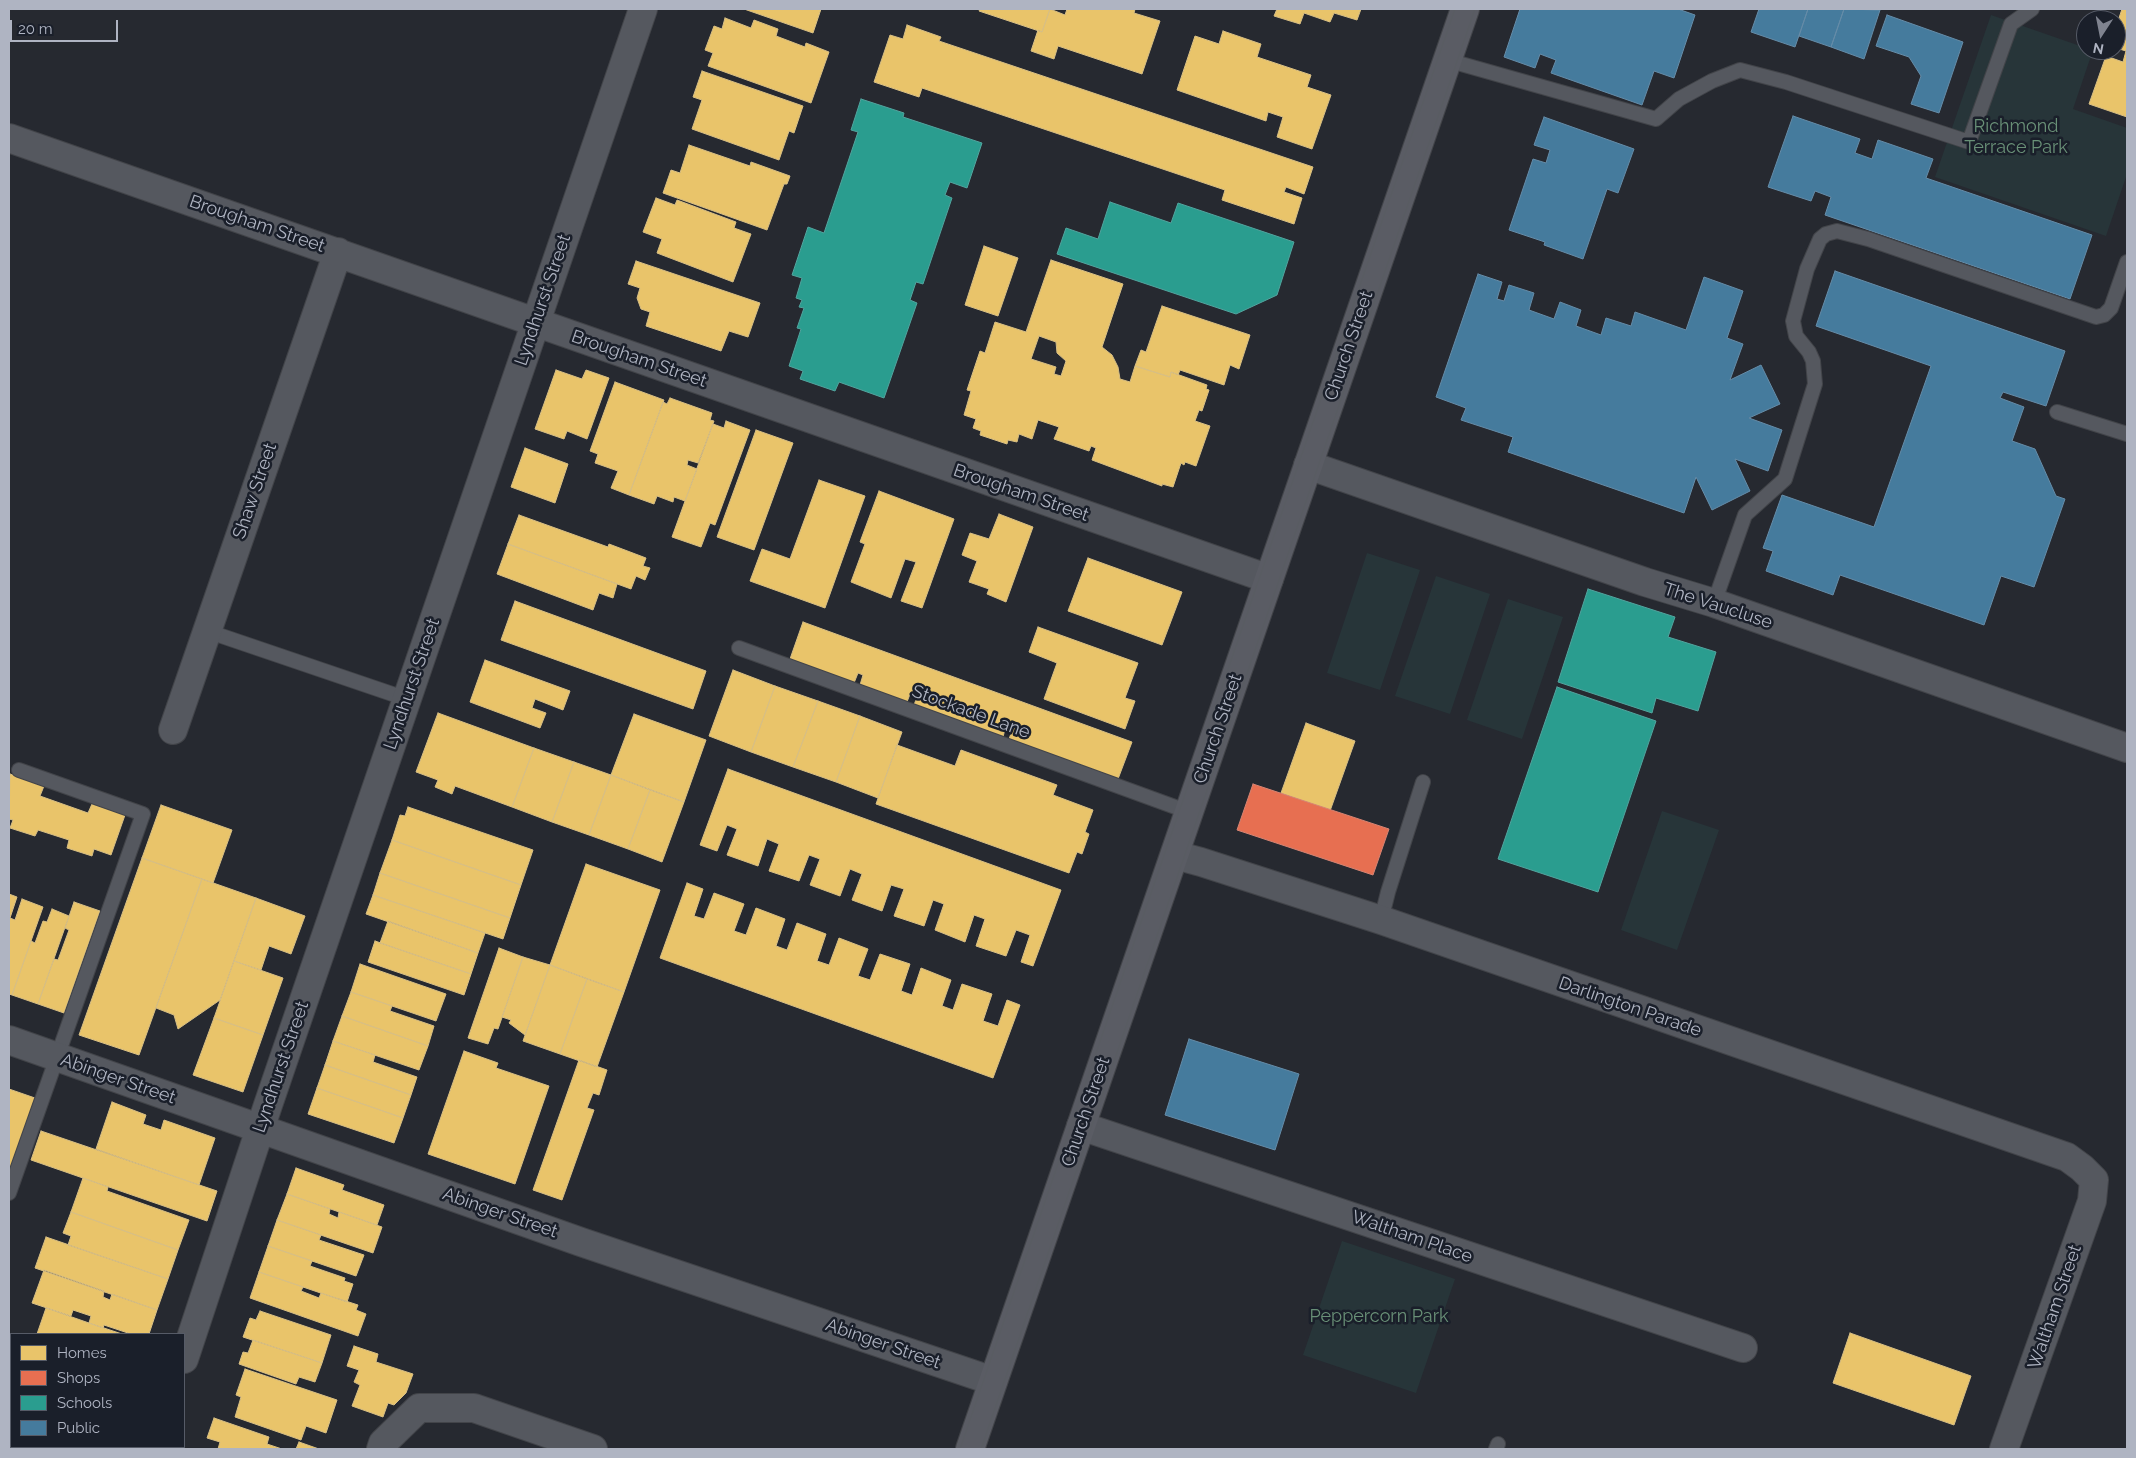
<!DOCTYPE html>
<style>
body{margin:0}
#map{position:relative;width:2136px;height:1458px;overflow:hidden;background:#262930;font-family:Raleway,sans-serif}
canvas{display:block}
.frame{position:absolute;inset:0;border:10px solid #afb4c2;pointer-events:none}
.legend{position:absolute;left:10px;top:1333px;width:175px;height:115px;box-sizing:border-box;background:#1a1f2a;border:1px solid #565b67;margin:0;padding:6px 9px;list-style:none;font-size:15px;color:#afb4c2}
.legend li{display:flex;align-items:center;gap:10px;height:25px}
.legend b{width:25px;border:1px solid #565b67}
.north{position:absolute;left:2076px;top:10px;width:50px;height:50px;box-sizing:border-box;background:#1a1f2a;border:1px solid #565b67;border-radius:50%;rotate:191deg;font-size:14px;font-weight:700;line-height:20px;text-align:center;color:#afb4c2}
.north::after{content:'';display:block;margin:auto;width:18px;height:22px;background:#7f838f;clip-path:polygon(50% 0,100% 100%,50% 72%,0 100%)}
.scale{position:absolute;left:10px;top:20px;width:108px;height:22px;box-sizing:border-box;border:2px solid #afb4c2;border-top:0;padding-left:6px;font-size:15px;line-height:18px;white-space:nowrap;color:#afb4c2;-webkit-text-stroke:4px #1a1f2a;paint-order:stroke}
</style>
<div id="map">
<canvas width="2136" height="1458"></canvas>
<div class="frame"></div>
<ul class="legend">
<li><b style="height:14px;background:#e9c46a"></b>Homes</li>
<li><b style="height:14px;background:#e76f51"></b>Shops</li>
<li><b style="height:14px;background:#2a9d8f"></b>Schools</li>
<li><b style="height:14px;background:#457b9d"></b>Public</li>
</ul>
<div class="north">N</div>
<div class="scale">20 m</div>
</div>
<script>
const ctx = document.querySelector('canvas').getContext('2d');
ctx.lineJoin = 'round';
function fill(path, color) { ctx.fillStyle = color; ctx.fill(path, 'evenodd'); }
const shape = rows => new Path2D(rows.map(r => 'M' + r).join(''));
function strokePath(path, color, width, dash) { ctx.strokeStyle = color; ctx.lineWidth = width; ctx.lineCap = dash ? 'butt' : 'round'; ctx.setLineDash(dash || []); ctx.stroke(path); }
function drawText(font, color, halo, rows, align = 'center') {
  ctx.font = font + ' Raleway,sans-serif'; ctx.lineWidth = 5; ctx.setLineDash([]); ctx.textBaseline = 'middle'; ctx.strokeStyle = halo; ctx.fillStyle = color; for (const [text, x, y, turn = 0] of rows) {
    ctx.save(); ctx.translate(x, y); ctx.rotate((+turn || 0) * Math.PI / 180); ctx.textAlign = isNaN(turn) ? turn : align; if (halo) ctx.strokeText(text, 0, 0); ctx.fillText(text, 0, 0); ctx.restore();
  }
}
fill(shape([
 [1991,15,2086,48,2086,50,2093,50,2073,109,2127,128,2127,174,2106,236,1935,177],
 [1367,553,1420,570,1380,690,1327,673],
 [1436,576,1490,594,1450,714,1395,696],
 [1508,599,1563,617,1522,739,1467,720],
 [1662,811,1719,830,1677,950,1621,930],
 [1342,1241,1455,1279,1416,1393,1303,1355]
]), '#273539');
const homes = shape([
 [744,9,821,9,813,33,744,9],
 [980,9,1050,9,1042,32,979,11,980,9],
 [1050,9,1065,15,1067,9,1135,9,1134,13,1160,21,1142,74,1058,46,1054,59,1031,51,1038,30,1042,32,1050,9],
 [1277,9,1361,9,1357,20,1334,13,1330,22,1304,13,1300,24,1274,16,1277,9],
 [2122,9,2127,9,2127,117,2089,104,2106,56,2123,62,2126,51,2116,48,2116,27,2122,9],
 [725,18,751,28,754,20,778,29,776,36,805,47,806,43,829,52,811,103,708,66,713,53,705,50,714,26,722,29,725,18],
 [907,25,941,37,939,41,1313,167,1304,194,1286,187,1284,192,1302,198,1294,224,1222,200,1225,190,922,88,919,97,874,82,890,35,903,39,907,25],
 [1223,31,1261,44,1257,57,1311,75,1307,87,1331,95,1312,149,1277,137,1283,117,1268,112,1266,121,1177,90,1195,36,1219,44,1223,31],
 [702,71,803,106,794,133,789,131,779,160,692,129,702,100,693,97,702,71],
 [689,145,750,166,751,162,790,176,787,184,784,184,767,230,663,193,671,170,680,173,689,145],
 [656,198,675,205,677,200,736,222,734,228,751,234,733,282,657,253,662,239,643,232,656,198],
 [984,246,1018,258,998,316,965,305,984,246],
 [1051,260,1123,284,1102,347,1112,355,1118,367,1120,379,1130,382,1135,366,1170,377,1171,372,1207,385,1206,389,1209,390,1202,411,1199,410,1195,421,1210,426,1196,466,1185,462,1184,465,1181,463,1173,487,1162,484,1162,486,1092,460,1096,448,1091,446,1089,451,1054,439,1059,427,1038,420,1032,439,1019,434,1017,442,1008,440,1007,444,980,435,981,431,973,428,976,419,964,415,971,391,967,390,980,351,985,353,995,322,1026,332,1051,260],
 [1039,336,1056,342,1057,353,1066,361,1061,376,1054,374,1056,367,1031,359,1039,336],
 [636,261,760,303,748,337,729,331,721,351,646,326,650,312,641,309,637,298,640,288,628,284,636,261],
 [1162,306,1250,335,1239,369,1230,365,1224,385,1180,370,1178,375,1171,372,1170,377,1135,366,1141,350,1146,352,1162,306],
 [556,370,582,379,586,370,609,378,587,439,567,431,564,439,535,429,556,370],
 [615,382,664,400,629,495,611,488,618,471,595,463,598,454,590,451,615,382],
 [670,398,712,413,710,420,714,421,698,463,688,460,687,465,697,469,685,501,674,497,673,502,657,496,654,504,629,495,663,402,667,404,670,398],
 [726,421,750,430,715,525,710,523,701,547,672,537,713,424,724,428,726,421],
 [756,430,793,443,754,550,717,537,756,430],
 [525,448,568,464,555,503,511,487,525,448],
 [819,480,865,496,825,608,750,581,762,549,790,559,819,480],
 [879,491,954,519,922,608,901,601,916,562,905,559,891,598,851,582,865,544,860,542,879,491],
 [999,514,1033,527,1006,602,987,594,989,589,969,582,977,561,962,555,970,533,989,539,999,514],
 [519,515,608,547,609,544,646,558,643,566,650,568,645,580,636,576,631,589,508,544,519,515],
 [508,544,617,584,613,598,599,593,593,610,497,574,508,544],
 [1088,558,1182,592,1162,645,1068,611,1088,558],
 [515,601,706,671,693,709,501,640,515,601],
 [803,622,1132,742,1118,779,1009,739,1012,731,1005,729,1003,737,914,705,917,697,910,694,907,702,860,685,863,675,858,673,854,683,790,659,803,622],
 [1038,627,1138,663,1125,698,1135,701,1125,729,1044,699,1057,663,1029,652,1038,627],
 [485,660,570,691,563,710,535,699,532,708,546,713,540,728,470,702,485,660],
 [733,670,775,686,751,752,709,736,733,670],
 [775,686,818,701,793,767,751,752,775,686],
 [818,701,860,716,836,782,793,767,818,701],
 [438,713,534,748,512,807,455,786,452,794,435,787,438,780,416,772,438,713],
 [634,714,706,740,684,802,611,775,634,714],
 [860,716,902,732,878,798,836,782,860,716],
 [1306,723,1355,741,1330,811,1281,793,1306,723],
 [897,745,955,766,961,750,1057,785,1053,795,1093,810,1085,832,1089,834,1082,854,1077,852,1069,873,876,804,897,745],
 [534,748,574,762,552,822,512,807,534,748],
 [574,762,611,775,589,835,552,822,574,762],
 [728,769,1061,890,1033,966,1021,962,1030,935,1016,930,1006,956,976,946,985,919,974,915,965,942,935,930,944,904,933,900,924,926,894,916,904,889,891,885,882,911,852,900,862,874,850,869,840,896,810,885,820,859,809,855,799,881,769,871,779,844,767,839,758,866,727,855,737,829,727,825,717,851,700,845,728,769],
 [10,774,44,786,40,796,88,813,92,804,125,815,111,855,94,849,92,856,67,848,69,840,38,830,35,836,10,828,13,820,9,819,10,774],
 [611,775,650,790,628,849,589,835,611,775],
 [650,790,684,802,662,862,628,849,650,790],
 [161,805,232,830,213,883,142,858,161,805],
 [408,807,533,850,521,885,392,840,400,815,405,816,408,807],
 [392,840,521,885,510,918,380,873,392,840],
 [142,858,202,879,139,1055,79,1035,142,858],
 [586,864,660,890,624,992,550,965,586,864],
 [380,873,510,918,503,939,373,895,380,873],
 [202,879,256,898,220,1000,178,1029,174,1015,156,1008,202,879],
 [687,883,703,889,694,916,704,919,714,893,744,904,734,931,746,935,756,908,785,919,776,946,787,950,797,923,826,934,817,961,829,965,839,938,868,949,858,976,870,980,880,954,910,964,901,991,912,995,921,968,951,980,942,1006,953,1010,962,984,992,994,983,1021,998,1026,1007,1000,1020,1005,993,1078,660,958,687,883],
 [9,894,17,897,9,921,9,894],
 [373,895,485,933,478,953,366,914,373,895],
 [256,898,305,916,291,954,269,946,261,970,234,961,256,898],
 [22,899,43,907,12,995,9,994,9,921,10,918,15,920,22,899],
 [74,902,100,911,64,1013,38,1004,54,959,58,960,69,930,65,928,74,902],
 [52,909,69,916,38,1004,12,995,31,941,35,943,43,921,47,922,52,909],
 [388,921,478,953,471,974,380,943,388,921],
 [375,941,471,974,464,995,368,962,375,941],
 [499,948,523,957,498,1029,494,1028,488,1044,468,1038,499,948],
 [523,957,550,965,525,1035,509,1023,511,1020,502,1017,523,957],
 [234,961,283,978,263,1035,214,1018,234,961],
 [360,964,446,994,436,1021,351,992,360,964],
 [550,965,587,979,560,1054,523,1041,550,965],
 [587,979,624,992,597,1067,560,1054,587,979],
 [351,992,392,1006,390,1011,434,1026,428,1046,342,1016,351,992],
 [342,1016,428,1046,419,1070,333,1041,342,1016],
 [214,1018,263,1035,243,1092,193,1075,214,1018],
 [333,1041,375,1055,373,1062,417,1077,411,1095,325,1065,333,1041],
 [464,1051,498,1063,496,1068,549,1086,515,1184,428,1154,464,1051],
 [579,1060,607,1070,599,1095,593,1093,587,1108,594,1110,562,1200,533,1190,579,1060],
 [325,1065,411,1095,403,1118,317,1088,325,1065],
 [317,1088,403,1118,394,1143,308,1114,317,1088],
 [9,1089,35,1098,9,1174,9,1089],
 [112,1102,146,1115,143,1124,161,1130,164,1120,215,1138,199,1185,96,1149,112,1102],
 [41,1131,217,1191,207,1221,31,1160,41,1131],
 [296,1168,344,1185,342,1190,384,1205,377,1225,287,1194,296,1168],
 [83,1178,108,1187,107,1191,189,1220,178,1250,71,1212,83,1178],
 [287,1194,330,1209,329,1214,338,1218,339,1212,382,1227,373,1253,277,1220,287,1194],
 [71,1212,178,1250,168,1279,68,1245,71,1236,63,1233,71,1212],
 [277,1220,321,1235,319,1240,364,1255,356,1276,268,1246,277,1220],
 [46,1237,168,1279,157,1310,35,1268,46,1237],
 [268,1246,312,1261,310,1266,345,1278,344,1281,353,1284,347,1302,259,1272,268,1246],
 [44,1270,104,1291,103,1297,110,1300,112,1294,157,1310,149,1334,131,1334,104,1325,103,1328,89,1323,91,1316,73,1310,71,1316,32,1303,44,1270],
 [259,1272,303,1287,301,1291,319,1298,321,1293,358,1305,356,1310,366,1314,358,1336,250,1298,259,1272],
 [46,1308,89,1323,122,1334,37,1334,46,1308],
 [260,1311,331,1335,322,1363,243,1337,250,1318,256,1320,260,1311],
 [1850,1333,1971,1376,1954,1425,1833,1383,1850,1333],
 [253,1340,322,1363,315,1382,299,1377,296,1384,239,1364,243,1352,248,1353,253,1340],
 [354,1346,378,1354,376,1362,413,1374,406,1393,394,1405,388,1403,383,1417,352,1406,360,1385,354,1382,359,1370,347,1366,354,1346],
 [245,1369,337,1400,326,1433,306,1426,301,1440,235,1417,241,1397,236,1395,245,1369],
 [214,1418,269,1437,267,1444,282,1449,218,1449,220,1442,207,1438,214,1418],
 [299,1442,319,1449,296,1449,299,1442],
 [34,1447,97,1447,96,1449,33,1449,34,1447]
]);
fill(homes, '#e9c46a');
strokePath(homes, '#d8bf84', 1);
const shops = shape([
 [1253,784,1389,829,1373,875,1237,830,1253,784]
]);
fill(shops, '#e76f51');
strokePath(shops, '#d68473', 1);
const schools = shape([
 [861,99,904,113,903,117,982,143,967,188,950,182,945,195,952,198,923,284,916,282,910,300,917,303,884,398,839,382,835,391,800,379,803,371,789,366,801,329,797,328,804,308,799,307,802,300,796,298,802,278,792,275,808,227,824,233,858,132,851,130,861,99],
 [1110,202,1171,223,1178,203,1294,242,1277,295,1236,314,1057,254,1066,228,1098,239,1110,202],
 [1588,589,1675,617,1668,637,1716,652,1698,711,1656,698,1652,713,1558,682,1588,589],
 [1557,687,1656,721,1598,892,1498,859,1557,687]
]);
fill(schools, '#2a9d8f');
strokePath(schools, '#52a49e', 1);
const public = shape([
 [1520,9,1678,9,1695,15,1674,78,1654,71,1642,105,1551,73,1556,60,1540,54,1535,68,1504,57,1520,9],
 [1759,9,1808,9,1795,47,1751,32,1759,9],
 [1808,9,1844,9,1831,47,1799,36,1808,9],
 [1844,9,1880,10,1864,59,1831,47,1844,9],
 [1887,15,1963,42,1939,113,1911,104,1921,76,1909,57,1876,46,1887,15],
 [1793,116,1860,139,1855,153,1872,159,1878,140,1933,159,1926,178,2092,235,2070,299,1825,215,1831,197,1815,191,1811,201,1768,187,1793,116],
 [1544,117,1634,149,1618,193,1607,189,1583,259,1544,245,1545,242,1509,230,1533,159,1546,163,1550,150,1534,145,1544,117],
 [1835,271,2065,351,2046,406,2003,392,2000,398,2024,407,2012,441,2035,449,2056,496,2065,499,2034,587,2001,576,1984,625,1840,575,1833,595,1766,571,1773,551,1763,548,1782,495,1874,527,1931,366,1816,326,1835,271],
 [1478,274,1502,282,1497,299,1504,301,1509,285,1534,293,1529,310,1554,319,1560,302,1581,310,1576,326,1601,335,1606,318,1631,326,1635,312,1686,330,1704,277,1743,291,1727,338,1743,344,1730,380,1761,365,1780,404,1749,418,1782,430,1768,471,1735,459,1750,491,1712,510,1696,477,1684,513,1508,452,1513,437,1461,420,1466,408,1436,397,1478,274],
 [1189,1039,1299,1074,1275,1150,1165,1115,1189,1039]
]);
fill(public, '#457b9d');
strokePath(public, '#658ca8', 1);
const service = shape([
 [1447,60,1656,119,1679,99,1712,81,1740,70,1786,82,1969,142,2011,24,2032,9],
 [2057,412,2127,434],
 [1714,603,1745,515,1785,479,1815,384,1813,361,1809,352,1796,336,1793,321,1807,269,1820,239,1826,234,1837,231,1868,239,2096,317,2104,315,2111,308,2127,262],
 [207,631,407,699],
 [739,648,1189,812],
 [1381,920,1388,892,1423,782],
 [9,1193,143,814,19,770],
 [1496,1449,1498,1444]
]);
const minor = shape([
 [9,138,1269,579],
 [1308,465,1645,582,1714,603,2127,748],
 [173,730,338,252],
 [1175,855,1201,862,1381,920,2067,1157,2082,1168,2094,1180,2092,1201,2004,1449],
 [9,1040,581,1242,993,1381],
 [1081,1126,1743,1348],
 [184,1359,268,1105,643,9],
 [154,1449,155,1447],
 [381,1449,383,1443,419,1408,474,1408,593,1449]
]);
const secondary = shape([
 [970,1449,1465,9]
]);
strokePath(service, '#424449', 16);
strokePath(minor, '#424449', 30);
strokePath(secondary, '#424449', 30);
strokePath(service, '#55585f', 14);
strokePath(minor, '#55585f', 28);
strokePath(secondary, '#5a5c64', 28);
strokePath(shape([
 [960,1449,1455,9],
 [981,1449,1475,9]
]), '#595c62', 1);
drawText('18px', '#699077', '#1a1f2a', [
 ["Richmond",2016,127],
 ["Terrace Park",2016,148],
 ["Peppercorn Park",1379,1317]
]);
drawText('18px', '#afb4c2', '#1a1f2a', [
 ["Brougham Street",257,224,19],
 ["Lyndhurst Street",543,300,-71],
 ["Church Street",1349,346,-71],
 ["Brougham Street",639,359,19],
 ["Shaw Street",255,491,-71],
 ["Brougham Street",1021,493,19],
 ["The Vaucluse",1718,606,18],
 ["Lyndhurst Street",412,684,-71],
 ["Stockade Lane",971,712,20],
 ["Church Street",1218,729,-71],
 ["Darlington Parade",1630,1007,19],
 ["Lyndhurst Street",281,1067,-71],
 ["Abinger Street",118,1079,19],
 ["Church Street",1086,1112,-71],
 ["Abinger Street",500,1213,19],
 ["Waltham Place",1412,1237,19],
 ["Waltham Street",2055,1307,-71],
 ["Abinger Street",883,1344,19]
]);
</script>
